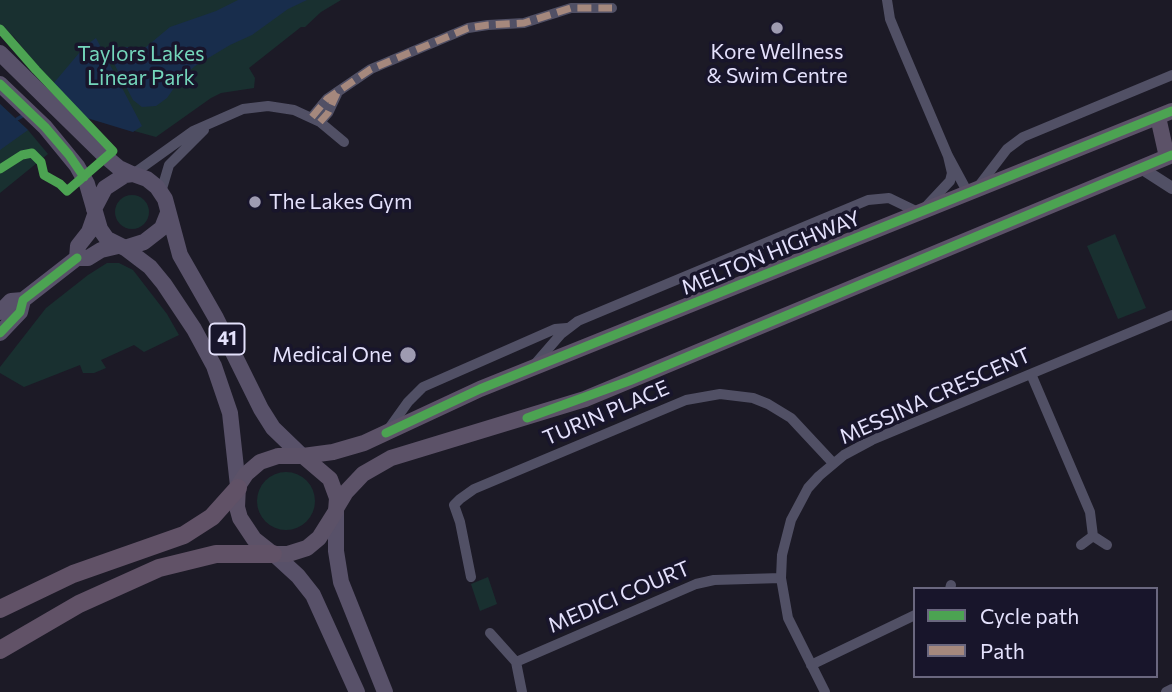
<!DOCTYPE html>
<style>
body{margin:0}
#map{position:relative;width:1172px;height:692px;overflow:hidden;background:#1c1a26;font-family:Commissioner,sans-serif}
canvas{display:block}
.legend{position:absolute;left:913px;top:587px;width:245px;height:91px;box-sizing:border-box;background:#18152b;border:2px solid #6a677f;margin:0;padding:9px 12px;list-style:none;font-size:21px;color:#e4e1fc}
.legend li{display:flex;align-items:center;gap:14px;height:35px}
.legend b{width:35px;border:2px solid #6a677f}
</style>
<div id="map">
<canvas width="1172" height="692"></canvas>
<ul class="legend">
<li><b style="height:9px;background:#4ca352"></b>Cycle path</li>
<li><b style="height:9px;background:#a5887d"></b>Path</li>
</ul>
</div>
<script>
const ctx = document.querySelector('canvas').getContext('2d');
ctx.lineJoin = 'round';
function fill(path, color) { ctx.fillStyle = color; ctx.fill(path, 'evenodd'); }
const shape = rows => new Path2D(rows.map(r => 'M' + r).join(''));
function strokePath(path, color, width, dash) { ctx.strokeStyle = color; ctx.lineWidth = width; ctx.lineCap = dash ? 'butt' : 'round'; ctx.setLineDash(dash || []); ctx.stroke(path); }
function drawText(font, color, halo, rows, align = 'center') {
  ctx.font = font + ' Commissioner,sans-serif'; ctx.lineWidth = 7; ctx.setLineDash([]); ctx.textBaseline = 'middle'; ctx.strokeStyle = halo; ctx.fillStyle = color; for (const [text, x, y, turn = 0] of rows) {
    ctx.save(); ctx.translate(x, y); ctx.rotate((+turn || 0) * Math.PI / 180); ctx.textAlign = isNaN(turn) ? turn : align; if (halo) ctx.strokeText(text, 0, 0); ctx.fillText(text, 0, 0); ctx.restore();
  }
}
fill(shape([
 [0,0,341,0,321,12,305,27,301,27,249,68,255,78,254,88,221,93,211,98,156,137,87,118,43,73,14,37,0,26],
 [0,104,28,130,48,154,0,193],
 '115 212a17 17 0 1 1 34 0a17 17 0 1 1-34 0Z',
 [1115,234,1146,308,1118,319,1087,246],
 [107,263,119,263,133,270,167,314,179,335,144,352,134,345,101,360,106,368,94,373,83,373,80,365,24,387,0,373,0,367,46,308,88,275],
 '257 501a29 29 0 1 1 58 0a29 29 0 1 1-58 0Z',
 [488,577,497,604,480,611,471,584]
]), '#193030');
fill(shape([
 [238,0,307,0,288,9,252,35,230,45,195,66,181,78,167,98,156,106,142,107,133,100,110,56,110,51,118,47,146,47,170,27,216,11],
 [96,38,142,126,133,132,87,118,53,84,85,46],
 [0,104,28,130,0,150]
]), '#182d4c');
strokePath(shape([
 [52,98,62,92],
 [17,119,24,115]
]), '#182d4c', 3.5);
strokePath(shape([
 [887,0,890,19,902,48,948,156,968,193],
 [312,117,327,99,371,69,468,28,488,25,524,23,571,8,612,8],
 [320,122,328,113,337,94],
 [133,174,193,131,243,109,268,106,294,110,320,122,344,142],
 [978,187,1007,149,1023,137,1172,75],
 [161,192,169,165,204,130],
 [535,364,561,334,578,321,868,200,889,198,920,213,950,181,952,173,948,156],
 [1031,374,1090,512,1093,536],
 [388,430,408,402,423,387,555,329,567,328],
 [1081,545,1093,536,1107,545],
 [471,577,460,522,454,505,460,499,474,489,686,400,720,394,753,398,768,404,791,418,833,463],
 [950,589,951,585],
 [490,633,516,662,522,692],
 [516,662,696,584,714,580,781,578],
 [811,665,915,615],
 [825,692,788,618,781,578,782,555,791,520,808,488,819,476,844,455,872,440,1172,315],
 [1166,692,1172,689]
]), '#515065', 10);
strokePath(shape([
 [1141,168,1172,188]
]), '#515065', 12);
strokePath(shape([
 [0,53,106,157,119,168,132,174],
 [0,84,45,127,77,166,87,184,100,229,107,239,125,248,144,242,162,228,168,213],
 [94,209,105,188,125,175,133,174,147,179,157,187,165,199,180,255,216,318,261,409,273,428,302,456],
 [125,248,150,267,164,284,194,329,214,366,230,413,238,486],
 [77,258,78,246,89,232,95,215],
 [0,312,11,301,23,300,77,258,88,258,101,250,118,246],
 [0,333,20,312,23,300],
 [336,511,336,551,341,582,385,692],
 [274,554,298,576,313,595,357,692]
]), '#585169', 16);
strokePath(shape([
 [1158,117,1167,157],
 [278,456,303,456,330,479,337,498,336,511,319,538,307,548,288,554,273,554,254,539,240,518,237,507,238,486,246,474,260,462,278,456],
 [303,456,333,452,364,443,480,389,1172,111],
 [337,507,346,492,363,474,391,458,585,399,1172,155]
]), '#5c5268', 16);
strokePath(shape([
 [0,609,73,574,184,535,212,517,238,488],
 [0,650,79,604,159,568,216,554,273,554]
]), '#615267', 18);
strokePath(shape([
 [312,117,327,99,371,69,468,28,488,25,524,23,571,8,612,8],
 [320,122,328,113,337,93]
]), '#a5887d', 7, [14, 7]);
strokePath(shape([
 [0,29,36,70,113,151,67,191,60,184,44,175,41,162,32,153,22,155,0,169],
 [0,84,45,127,69,155,84,177],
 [0,333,20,312,23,300,77,258],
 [527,418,629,381,1172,155],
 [386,433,480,389,1172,111]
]), '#4ca352', 9);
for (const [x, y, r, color] of [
 [777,28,7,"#9e9bb1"],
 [255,202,7,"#9e9bb1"],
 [408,355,9,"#9e9bb1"]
]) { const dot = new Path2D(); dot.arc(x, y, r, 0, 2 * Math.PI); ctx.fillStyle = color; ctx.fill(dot); strokePath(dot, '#18152b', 2.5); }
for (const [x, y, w] of [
 [227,339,35]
]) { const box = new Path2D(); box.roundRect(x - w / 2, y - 15.5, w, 31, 5); ctx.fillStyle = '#18152b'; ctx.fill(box); strokePath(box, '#e4e1fc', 2); }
drawText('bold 19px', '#e4e1fc', null, [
 ["41",227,339]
]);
drawText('21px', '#e4e1fc', '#18152b', [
 ["Kore Wellness",777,52],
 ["& Swim Centre",777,76],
 ["The Lakes Gym",269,202,"left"],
 ["Medical One",392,355,"right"]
]);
drawText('21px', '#74d6bb', '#18152b', [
 ["Taylors Lakes",141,54],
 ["Linear Park",141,78]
]);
drawText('21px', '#e4e1fc', '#18152b', [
 ["MELTON HIGHWAY",771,253,-22],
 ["MESSINA CRESCENT",935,396,-24],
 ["TURIN PLACE",606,413,-23],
 ["MEDICI COURT",619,597,-23]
]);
</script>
